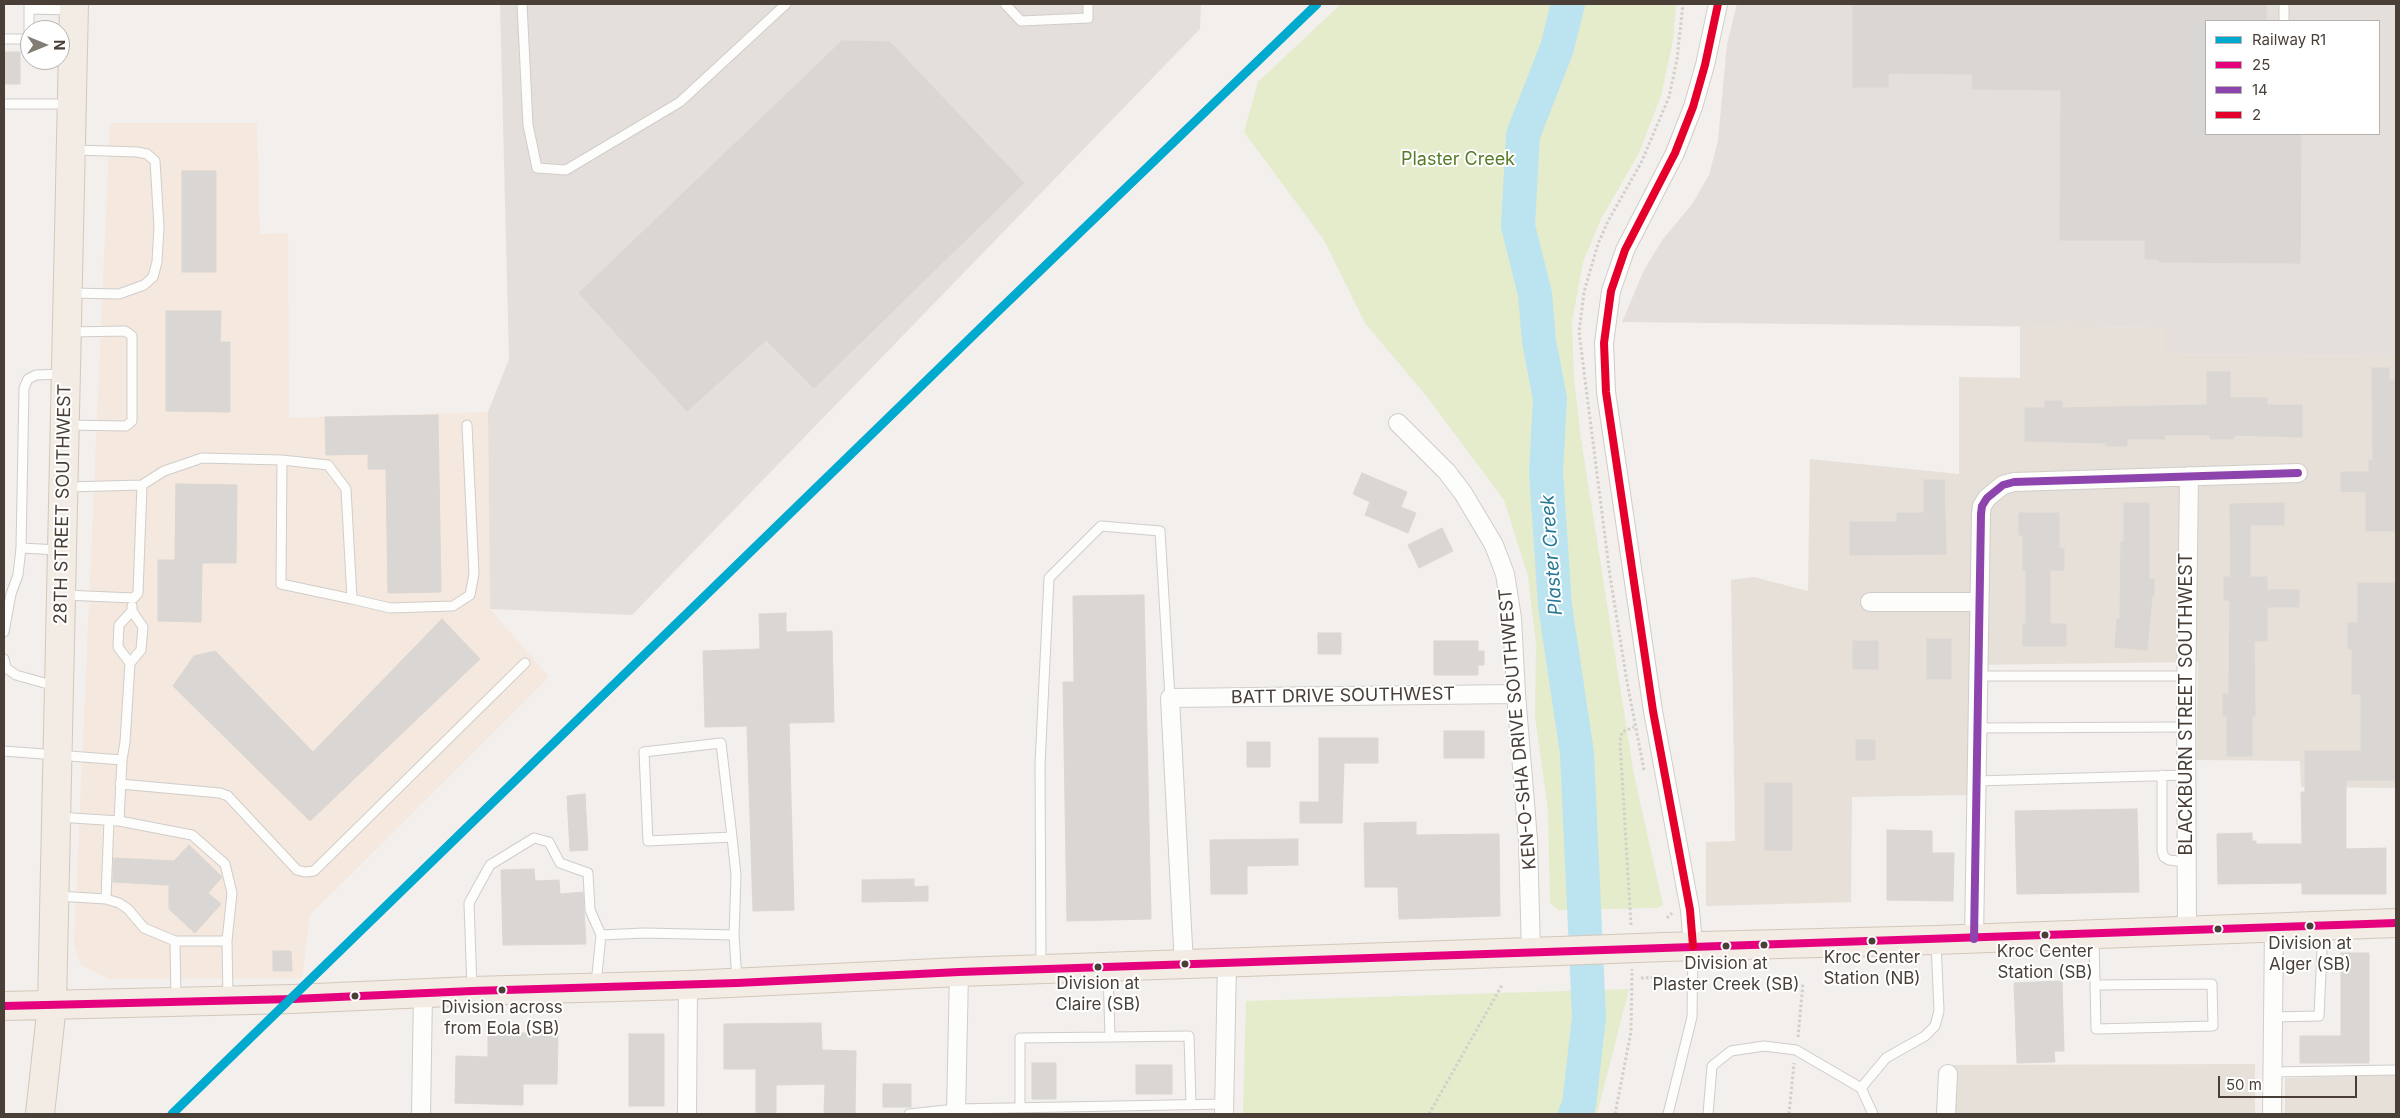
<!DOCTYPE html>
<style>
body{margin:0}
#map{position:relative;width:2400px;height:1118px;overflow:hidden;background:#f2efec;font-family:Inter,sans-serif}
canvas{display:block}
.frame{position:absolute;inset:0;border:5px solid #493f37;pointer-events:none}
.legend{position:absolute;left:2205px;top:20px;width:175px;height:115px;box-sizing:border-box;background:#fff;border:1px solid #b6b2af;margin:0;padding:6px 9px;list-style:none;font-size:15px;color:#493f37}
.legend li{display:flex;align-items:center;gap:10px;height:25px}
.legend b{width:25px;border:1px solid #b6b2af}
.north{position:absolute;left:20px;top:20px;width:50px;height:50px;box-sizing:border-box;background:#fff;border:1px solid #b6b2af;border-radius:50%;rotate:90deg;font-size:14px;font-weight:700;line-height:20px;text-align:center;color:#493f37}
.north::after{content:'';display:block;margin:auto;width:18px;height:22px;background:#847d76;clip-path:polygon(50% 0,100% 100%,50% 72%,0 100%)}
.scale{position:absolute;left:2218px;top:1076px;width:139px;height:22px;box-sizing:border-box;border:2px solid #493f37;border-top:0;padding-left:6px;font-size:15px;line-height:18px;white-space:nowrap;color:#493f37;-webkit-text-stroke:4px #fff;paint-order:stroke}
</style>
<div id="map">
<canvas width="2400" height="1118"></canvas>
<div class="frame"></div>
<ul class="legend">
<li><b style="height:6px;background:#00a9ce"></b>Railway R1</li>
<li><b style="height:6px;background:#e5007d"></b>25</li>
<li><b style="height:6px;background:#8e44ad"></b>14</li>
<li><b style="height:6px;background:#e4002b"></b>2</li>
</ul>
<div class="north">N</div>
<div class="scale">50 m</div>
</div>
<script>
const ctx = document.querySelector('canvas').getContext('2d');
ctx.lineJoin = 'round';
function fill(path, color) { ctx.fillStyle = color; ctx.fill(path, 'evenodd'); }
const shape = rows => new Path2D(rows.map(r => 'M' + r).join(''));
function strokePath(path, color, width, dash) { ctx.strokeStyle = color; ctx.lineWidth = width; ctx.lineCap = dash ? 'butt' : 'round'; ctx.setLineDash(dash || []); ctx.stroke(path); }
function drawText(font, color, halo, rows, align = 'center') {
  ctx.font = font + ' Inter,sans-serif'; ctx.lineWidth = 4; ctx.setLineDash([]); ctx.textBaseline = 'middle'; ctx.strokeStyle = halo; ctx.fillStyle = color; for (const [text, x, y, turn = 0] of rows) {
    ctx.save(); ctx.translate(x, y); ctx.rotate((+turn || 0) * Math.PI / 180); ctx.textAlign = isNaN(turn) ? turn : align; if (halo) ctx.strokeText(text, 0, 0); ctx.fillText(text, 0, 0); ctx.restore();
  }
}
fill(shape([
 [2020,326,2165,328,2166,354,2396,356,2396,788,2301,787,2300,761,2196,760,2198,662,1970,665,1968,795,1852,797,1851,902,1706,906,1706,842,1735,841,1731,580,1754,577,1808,591,1810,459,1959,474,1959,377,2020,378],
 [2255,1064,2255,1114,1950,1114,1950,1065],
 [2396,1075,2396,1114,2285,1114,2285,1078]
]), '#e6e0d9');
fill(shape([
 [110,123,257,123,260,234,288,233,289,418,488,412,490,609,549,677,310,915,302,978,109,979,81,965,74,944]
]), '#f5e8df');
fill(shape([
 [500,4,1201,4,1200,29,632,615,490,609,488,412,509,359],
 [1737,4,2396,4,2396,356,2165,354,2165,328,1622,322,1644,270,1663,239,1693,203,1709,175,1718,141,1727,44],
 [2206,21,2379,21,2379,134,2206,134]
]), '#e4dfdb');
fill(shape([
 [1341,4,1676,4,1673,40,1661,96,1639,153,1601,219,1583,262,1572,321,1574,379,1581,439,1634,775,1663,905,1657,908,1558,910,1550,903,1548,810,1535,716,1536,644,1528,576,1504,500,1428,398,1365,323,1324,240,1244,132,1258,82],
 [1629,989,1597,1114,1243,1114,1246,1001]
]), '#e4eccc');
strokePath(shape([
 [1568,4,1557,48,1523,135,1518,226,1535,294,1539,341,1550,399,1546,472,1555,606,1577,753,1589,1017,1579,1105,1575,1114]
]), '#bce4f0', 34);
const building = shape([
 [1853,4,2266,4,2266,21,2206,21,2206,134,2301,134,2300,263,2159,262,2159,259,2145,259,2145,240,2060,240,2061,90,1972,89,1973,74,1888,73,1888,87,1853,87,1853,4],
 [842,41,890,42,1024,183,814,388,766,340,687,411,579,293,842,41],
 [4,52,20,52,20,84,4,84,4,52],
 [182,171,216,171,216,272,182,272,182,171],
 [166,311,221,311,220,342,230,342,230,412,166,411,166,311],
 [2372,368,2389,368,2389,380,2396,380,2396,531,2366,531,2366,492,2341,491,2341,472,2369,472,2369,460,2373,460,2372,368],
 [2207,372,2230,372,2230,398,2267,398,2267,405,2302,405,2302,437,2234,435,2234,439,2210,439,2210,435,2165,435,2165,439,2127,439,2127,446,2106,446,2106,443,2025,441,2025,408,2045,408,2045,401,2062,401,2062,408,2207,405,2207,372],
 [438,415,441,592,388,593,386,469,368,469,368,454,326,455,325,417,438,415],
 [1362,473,1407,492,1401,507,1416,513,1408,533,1365,515,1370,502,1353,494,1362,473],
 [1924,480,1944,480,1946,554,1850,555,1850,522,1897,522,1897,513,1924,513,1924,480],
 [176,484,237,485,236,563,202,563,201,622,158,621,158,560,175,560,176,484],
 [2124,503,2149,503,2149,579,2154,579,2154,596,2152,596,2147,650,2115,647,2117,619,2120,619,2121,542,2124,542,2124,503],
 [2284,503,2284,525,2250,525,2250,577,2267,577,2267,590,2299,590,2299,607,2267,607,2267,641,2254,641,2255,716,2252,716,2252,756,2227,756,2227,716,2223,716,2223,694,2229,694,2230,600,2224,600,2224,577,2231,577,2230,504,2284,503],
 [2019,513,2059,513,2059,548,2064,548,2064,570,2050,570,2050,624,2066,624,2066,646,2023,646,2023,624,2026,624,2026,570,2023,570,2023,535,2019,535,2019,513],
 [1442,528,1453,551,1419,568,1408,545,1442,528],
 [2358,583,2396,583,2396,780,2346,780,2346,849,2386,848,2386,894,2302,894,2302,883,2218,884,2217,834,2252,833,2252,841,2256,841,2256,844,2302,844,2301,792,2305,792,2305,751,2361,751,2361,694,2352,694,2352,649,2348,649,2348,623,2358,623,2358,583],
 [1144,595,1151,919,1067,921,1063,682,1074,682,1073,596,1144,595],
 [786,613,786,632,832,631,834,722,789,723,794,910,753,911,747,726,705,727,703,651,760,649,759,614,786,613],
 [442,619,480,659,310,821,173,686,194,656,215,651,313,752,442,619],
 [1318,633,1341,633,1341,654,1318,654,1318,633],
 [1927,639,1951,639,1951,679,1927,679,1927,639],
 [1434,641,1478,641,1478,651,1484,651,1484,665,1478,665,1478,675,1434,675,1434,641],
 [1853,641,1878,641,1878,669,1853,669,1853,641],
 [1444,731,1484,731,1484,758,1444,758,1444,731],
 [1319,738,1378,738,1378,763,1344,763,1342,823,1300,823,1300,802,1319,802,1319,738],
 [1856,740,1875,740,1875,760,1856,760,1856,740],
 [1247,742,1270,742,1270,767,1247,767,1247,742],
 [1765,783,1792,783,1792,850,1765,850,1765,783],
 [585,794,588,850,570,851,567,796,585,794],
 [2137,809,2139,892,2017,894,2015,811,2137,809],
 [1416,822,1416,835,1499,834,1500,916,1399,919,1398,887,1365,887,1364,823,1416,822],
 [1887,830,1932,831,1932,853,1954,853,1953,901,1887,900,1887,830],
 [1298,839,1298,865,1247,866,1247,894,1211,894,1210,840,1298,839],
 [189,845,222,877,208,893,221,904,195,933,169,909,169,885,113,882,114,858,174,861,189,845],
 [534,869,535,881,559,880,560,894,583,892,586,944,503,945,501,870,534,869],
 [914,879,914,887,928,886,928,901,862,902,862,880,914,879],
 [273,951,291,951,292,971,273,971,273,951],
 [2341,953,2369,953,2369,1063,2300,1063,2300,1036,2341,1036,2341,953],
 [2062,981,2064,1051,2054,1051,2055,1062,2017,1063,2014,983,2062,981],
 [821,1023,822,1050,856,1051,855,1114,824,1114,825,1084,776,1085,776,1113,756,1113,756,1069,724,1069,724,1024,821,1023],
 [488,1033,558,1033,557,1084,523,1084,523,1105,455,1103,456,1056,488,1057,488,1033],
 [629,1034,664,1034,664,1106,629,1106,629,1034],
 [1032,1063,1056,1063,1056,1099,1032,1099,1032,1063],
 [1136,1065,1172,1065,1172,1094,1136,1094,1136,1065],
 [883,1084,911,1084,911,1107,883,1107,883,1084]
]);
fill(building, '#dad6d3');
strokePath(building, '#dad6d2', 1);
const lane = shape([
 [29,4,29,9,71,10],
 [522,4,528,125,537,168,566,170,680,102,786,4],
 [1005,4,1021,21,1088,18,1088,4],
 [2284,4,2284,21],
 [4,39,29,39,29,9],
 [4,104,69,104],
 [71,293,119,294,144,285,153,277,157,262,159,227,155,161,147,154,137,152,75,150],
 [68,425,126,426,132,421,132,336,125,331,70,332],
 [282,460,281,584,352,599],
 [67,487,142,485,164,471,202,458,282,460,328,465,346,489,352,599,390,608,453,606,470,595,474,574,467,425],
 [21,548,59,550],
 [64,595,134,598,138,593,142,485],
 [4,632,11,594,18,575,21,548,24,388,28,379,36,375,64,374],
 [4,659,6,668,16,675,55,686],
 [130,663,118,647,119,625,132,611,132,606],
 [1977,676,2186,676],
 [1977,728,2186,727],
 [4,751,122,760,125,742,130,663,141,650,143,627,132,611],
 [2162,775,2162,851,2164,857,2169,860,2186,862],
 [1976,781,2186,775],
 [120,784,220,793,228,796,297,870,305,872,314,871,525,663],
 [58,817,119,821,192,835,225,864,232,893,227,941,228,998],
 [119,821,122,760],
 [732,837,648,841,644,752,721,743,732,837,736,875,734,935,737,980],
 [57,896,106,899,119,903,128,909,144,928,175,941,227,941],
 [106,899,109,820],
 [2094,937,2096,1029,2213,1026,2212,984,2097,985],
 [175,941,176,999],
 [1041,967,1040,765,1049,578,1101,526,1160,531,1170,698],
 [1108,971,1110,1037],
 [596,984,601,935,644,933,734,935],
 [472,988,469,903,490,865,534,838,549,842,560,863,588,873,590,910,601,935],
 [2273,1017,2319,1016,2323,928],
 [2272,1072,2396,1070],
 [1861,1088,1886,1058,1925,1036,1935,1026,1939,1011,1936,942],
 [1020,1108,1020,1038,1110,1037,1189,1036,1191,1105],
 [909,1114,956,1109,1224,1104],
 [1668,1114,1692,1017,1693,949],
 [1708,1114,1712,1066,1731,1051,1764,1046,1796,1050,1861,1088,1873,1114]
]);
const street = shape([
 [1398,423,1447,472,1463,493,1494,545,1505,574,1512,618,1516,694,1528,840,1531,952],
 [1870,602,1979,602],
 [2187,931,2186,706,2189,476],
 [1974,939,1981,514,1982,506,1987,498,2003,485,2014,482,2298,473],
 [1693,946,1690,910,1653,711,1606,392,1604,343,1611,291,1625,250,1675,153,1693,107,1705,65,1718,4],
 [1184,965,1170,698,1516,694],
 [421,1114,423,994],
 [687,1114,688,985],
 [956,1114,959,972],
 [1224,1114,1227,963],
 [1946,1114,1948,1074],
 [2272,1114,2274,927]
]);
const primary = shape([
 [1664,947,1936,940,2396,923],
 [4,1006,293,999,472,991,688,985,959,972,1559,951],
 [40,1114,52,1005,74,4]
]);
strokePath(lane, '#d0cdc9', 11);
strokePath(street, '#d0cdc9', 20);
strokePath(primary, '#d4c7b9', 30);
strokePath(shape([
 [1644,770,1627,682,1610,576,1579,332,1584,292,1598,244,1608,221,1641,163,1669,97,1677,59,1683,4],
 [1667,918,1672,913],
 [1631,925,1620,742,1622,732,1634,727],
 [1641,978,1665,977],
 [1798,1037,1803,983],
 [1429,1114,1502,985],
 [1615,1114,1631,1032,1632,969],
 [1789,1114,1794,1063]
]), '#d2cfca', 3, [2.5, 2.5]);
strokePath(lane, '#fdfdfc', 9);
strokePath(street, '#fdfdfc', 18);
strokePath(primary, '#f2ece4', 28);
const primaryBridge = shape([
 [1559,951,1664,947]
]);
strokePath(primaryBridge, '#d4c7b9', 30, []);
strokePath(primaryBridge, '#f2ece4', 28);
strokePath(shape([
 [4,1006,293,999,472,991,737,983,959,972,2396,923]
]), '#e5007d', 8);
strokePath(shape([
 [1974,939,1981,514,1982,506,1987,498,2003,485,2014,482,2298,473]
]), '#8e44ad', 8);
strokePath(shape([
 [1693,946,1690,910,1653,711,1606,392,1604,343,1611,291,1625,250,1675,153,1693,107,1705,65,1718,4]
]), '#e4002b', 8);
strokePath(shape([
 [172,1114,992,317,1317,4]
]), '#00a9ce', 9);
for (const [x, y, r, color] of [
 [2310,926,4.5,"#493f37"],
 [2218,929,4.5,"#493f37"],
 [2045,935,4.5,"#493f37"],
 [1872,941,4.5,"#493f37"],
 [1764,945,4.5,"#493f37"],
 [1726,946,4.5,"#493f37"],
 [1185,964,4.5,"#493f37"],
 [1098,967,4.5,"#493f37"],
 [502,990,4.5,"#493f37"],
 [355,996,4.5,"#493f37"]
]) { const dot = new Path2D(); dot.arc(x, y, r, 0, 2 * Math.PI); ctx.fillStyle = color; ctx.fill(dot); strokePath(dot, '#fff', 2); }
drawText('17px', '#493f37', '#fff', [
 ["Division at",2310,944],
 ["Alger (SB)",2310,965],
 ["Kroc Center",2045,952],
 ["Station (SB)",2045,973],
 ["Kroc Center",1872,958],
 ["Station (NB)",1872,979],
 ["Division at",1726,964],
 ["Plaster Creek (SB)",1726,985],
 ["Division at",1098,984],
 ["Claire (SB)",1098,1005],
 ["Division across",502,1008],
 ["from Eola (SB)",502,1029]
]);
drawText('18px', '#567c28', '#fff', [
 ["Plaster Creek",1458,160]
]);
drawText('18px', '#493f37', '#fff', [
 ["28TH STREET SOUTHWEST",63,504,-89],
 ["BATT DRIVE SOUTHWEST",1343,696,-1],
 ["BLACKBURN STREET SOUTHWEST",2187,704,-90],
 ["KEN-O-SHA DRIVE SOUTHWEST",1518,729,-95]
]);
drawText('italic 19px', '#277997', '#fff', [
 ["Plaster Creek",1552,555,-94]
]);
</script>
